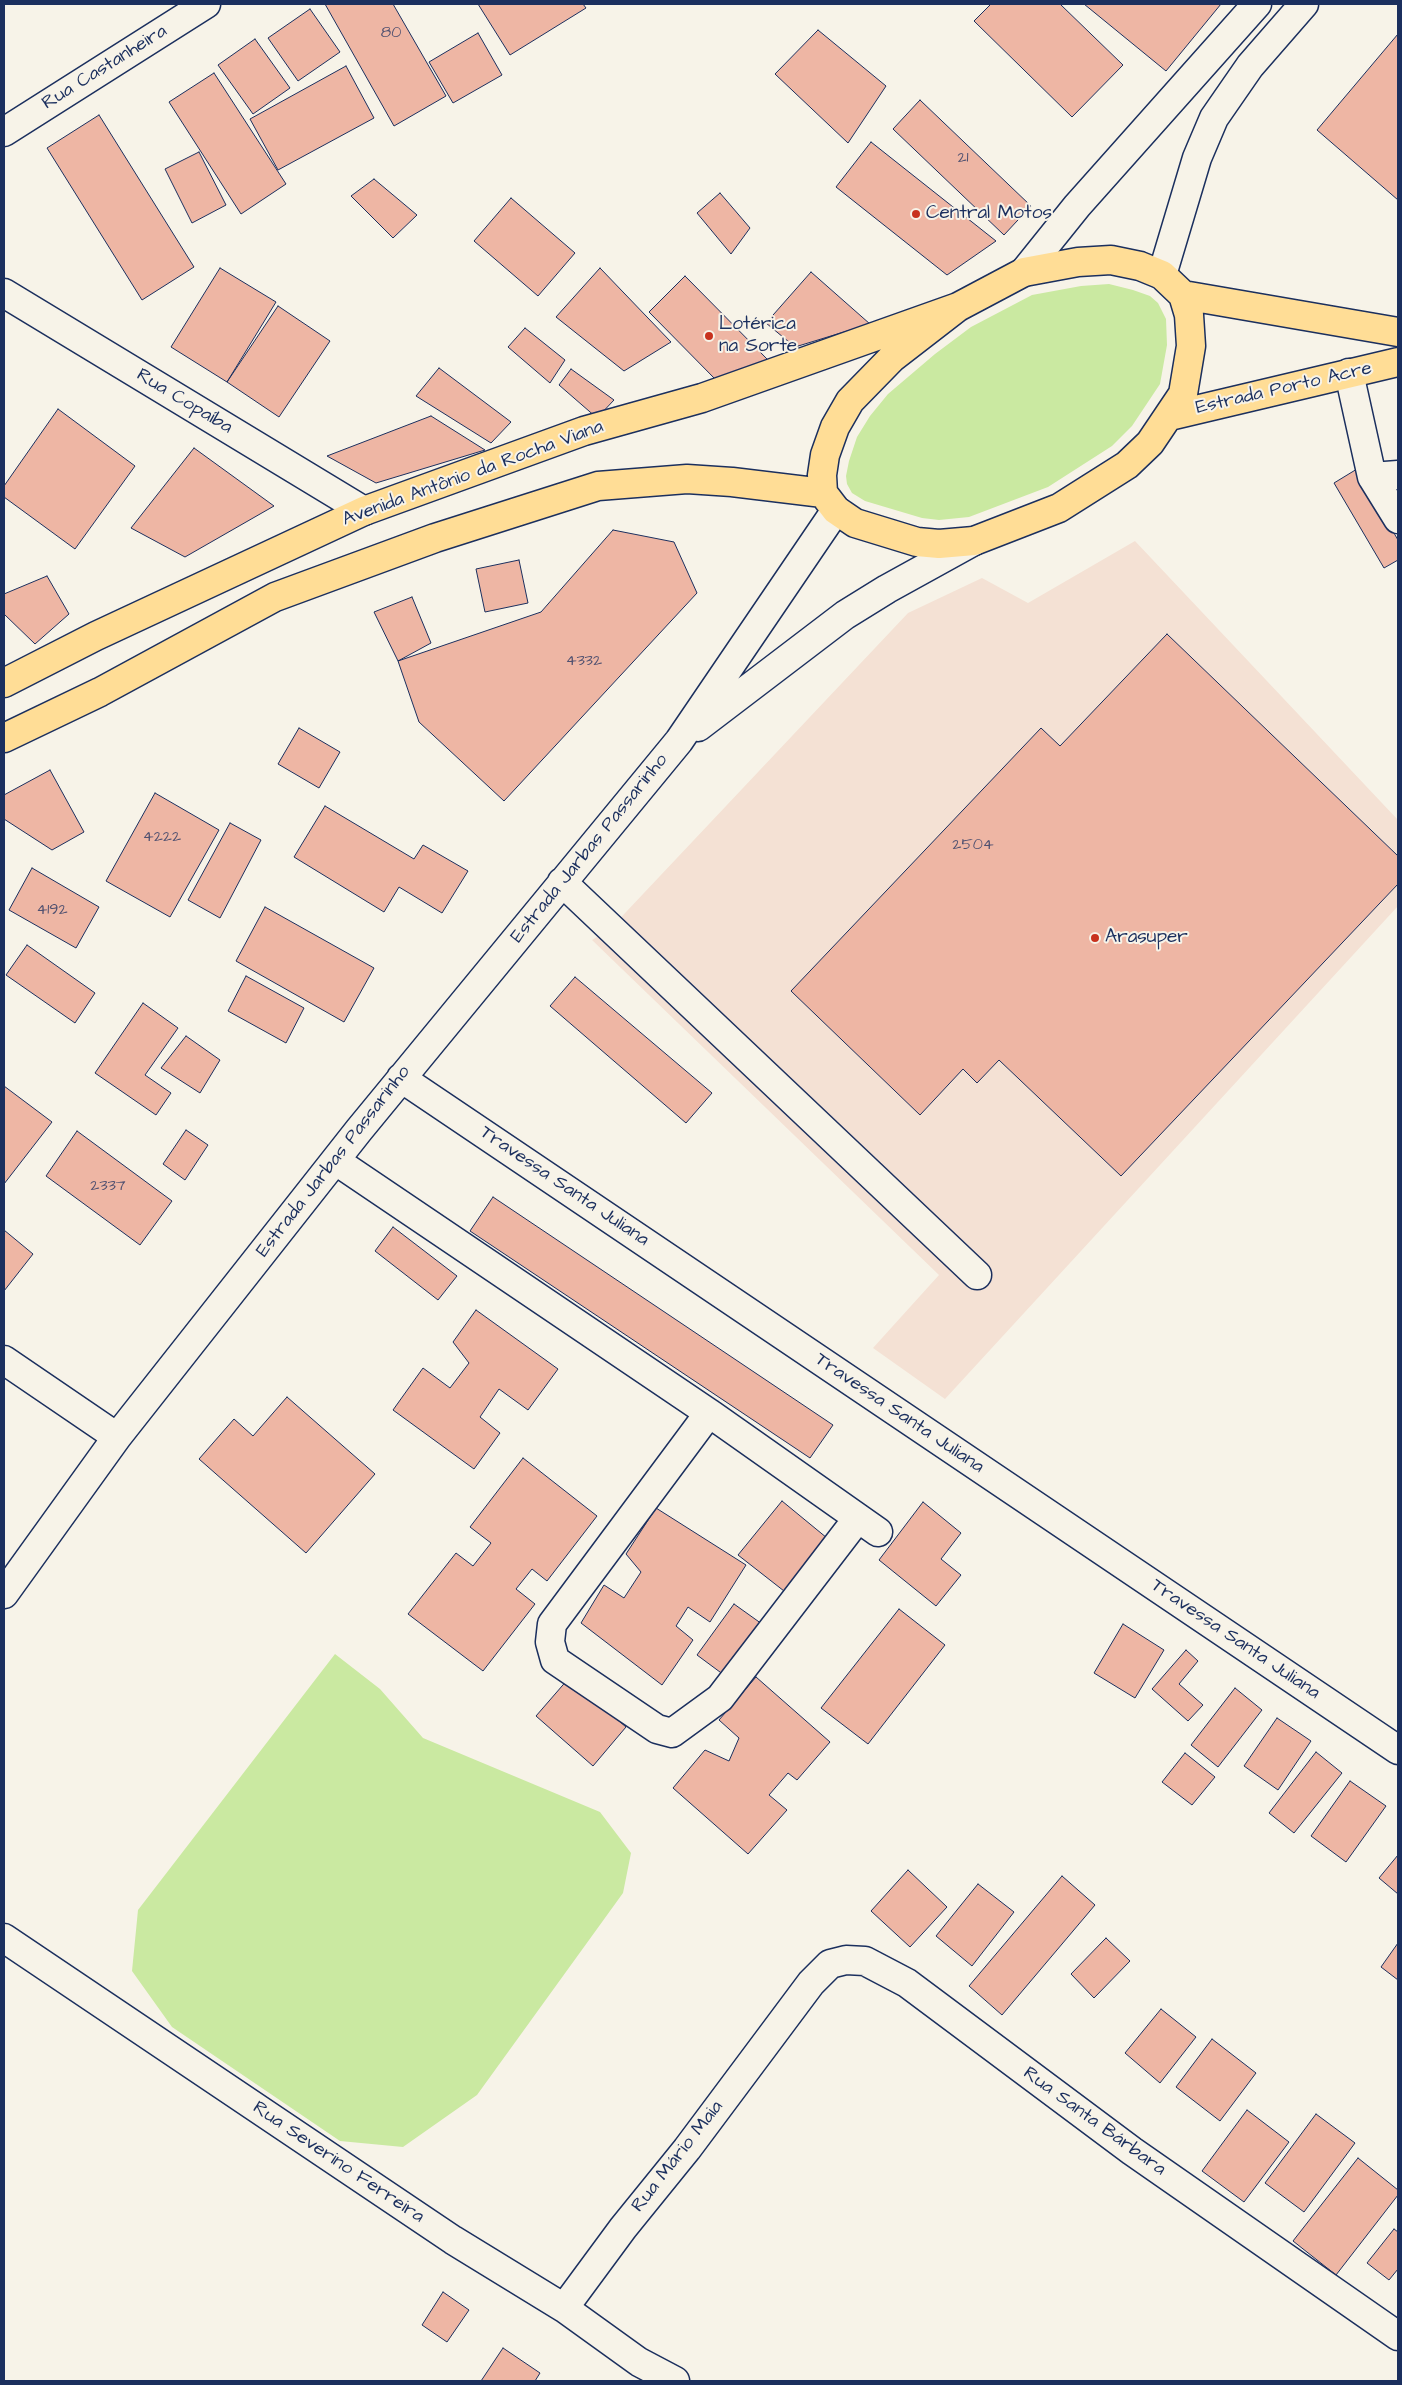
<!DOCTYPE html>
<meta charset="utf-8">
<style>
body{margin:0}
#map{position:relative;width:1402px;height:2385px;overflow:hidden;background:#f7f3e8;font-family:"Architects Daughter",sans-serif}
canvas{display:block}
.frame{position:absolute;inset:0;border:5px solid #1b2f5e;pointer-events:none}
</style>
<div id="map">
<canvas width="1402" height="2385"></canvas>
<div class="frame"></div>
</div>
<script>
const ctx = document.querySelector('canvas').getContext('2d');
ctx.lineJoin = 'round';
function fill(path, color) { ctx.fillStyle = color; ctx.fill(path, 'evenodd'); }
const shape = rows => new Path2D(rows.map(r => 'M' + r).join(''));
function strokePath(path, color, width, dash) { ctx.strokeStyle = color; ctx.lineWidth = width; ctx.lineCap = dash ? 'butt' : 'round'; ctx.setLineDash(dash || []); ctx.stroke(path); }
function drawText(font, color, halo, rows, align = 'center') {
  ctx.font = font + ' "Architects Daughter",sans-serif'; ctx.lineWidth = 4; ctx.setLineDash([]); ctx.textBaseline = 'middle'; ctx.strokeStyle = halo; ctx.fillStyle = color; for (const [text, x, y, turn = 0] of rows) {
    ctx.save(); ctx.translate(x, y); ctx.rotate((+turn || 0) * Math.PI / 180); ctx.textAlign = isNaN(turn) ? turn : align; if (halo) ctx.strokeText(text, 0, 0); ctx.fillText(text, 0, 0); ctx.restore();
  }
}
fill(shape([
 [1135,541,1398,820,1398,906,945,1399,873,1348,939,1275,592,940,610,929,908,613,982,578,1028,603]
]), '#f4e1d4');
fill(shape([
 [1109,284,1133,290,1150,296,1158,303,1166,319,1167,345,1160,384,1132,426,1112,446,1048,487,969,517,939,520,922,518,865,501,852,493,847,484,846,476,849,461,857,437,870,416,888,394,935,354,971,327,1032,295,1081,286],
 [335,1654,380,1689,423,1738,600,1812,631,1853,623,1893,477,2095,403,2147,340,2141,172,2027,132,1971,138,1910]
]), '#cae9a1');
const building = shape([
 [325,4,393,4,446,96,394,126,325,4],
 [478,4,583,4,586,8,510,55,478,4],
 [991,4,1060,4,1123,65,1072,117,974,21,991,4],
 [1084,4,1221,4,1166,71,1084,4],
 [310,9,340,52,298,81,268,38,310,9],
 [818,30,886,86,848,143,775,74,818,30],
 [478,33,502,75,453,103,429,62,478,33],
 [1398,34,1398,200,1317,130,1398,34],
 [255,39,290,88,253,114,218,65,255,39],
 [346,66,374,118,278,170,250,119,346,66],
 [214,73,286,184,241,214,169,102,214,73],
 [920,100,1031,206,1004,235,893,129,920,100],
 [99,115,194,267,142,300,47,148,99,115],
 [871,142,996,241,947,275,836,187,871,142],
 [199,152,226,205,192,223,165,169,199,152],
 [374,179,417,215,393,238,351,196,374,179],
 [720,193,750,228,731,254,697,213,720,193],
 [511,198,575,253,538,296,474,241,511,198],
 [220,268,276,302,227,382,171,347,220,268],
 [600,268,671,342,624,371,556,317,600,268],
 [811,272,870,324,795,347,766,323,811,272],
 [685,276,768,360,716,380,649,312,685,276],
 [278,306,330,341,279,417,227,382,278,306],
 [525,328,565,360,550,383,508,347,525,328],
 [439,368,511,422,491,443,416,396,439,368],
 [571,369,614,400,597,418,559,385,571,369],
 [58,409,135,466,75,549,4,497,4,486,58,409],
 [431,416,485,450,376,483,327,456,431,416],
 [194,448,274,506,185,557,131,528,194,448],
 [1357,469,1398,540,1398,560,1384,568,1334,483,1357,469],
 [613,530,674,542,697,593,504,801,419,722,398,661,541,612,613,530],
 [519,560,528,603,485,612,476,569,519,560],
 [47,576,69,614,35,644,4,614,4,594,47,576],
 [412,597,431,643,398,661,374,612,412,597],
 [1167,634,1398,856,1398,884,1121,1176,999,1060,977,1083,963,1069,920,1115,791,991,1041,728,1060,746,1167,634],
 [299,728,340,752,319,788,278,764,299,728],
 [50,770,84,832,52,850,4,819,4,795,50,770],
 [155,793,219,830,170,917,106,881,155,793],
 [325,806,414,859,423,845,468,871,442,913,399,887,384,912,294,857,325,806],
 [230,823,261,840,220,918,188,900,230,823],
 [32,868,99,907,76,948,9,910,32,868],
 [265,907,374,968,344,1022,236,961,265,907],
 [27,945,95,993,75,1023,6,975,27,945],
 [246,976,304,1008,286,1043,228,1011,246,976],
 [575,977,712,1093,686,1123,550,1006,575,977],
 [143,1003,178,1028,145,1075,171,1093,156,1115,95,1073,143,1003],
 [186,1036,220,1060,200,1093,161,1068,186,1036],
 [4,1086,52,1122,4,1184,4,1086],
 [186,1130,208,1145,185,1180,163,1164,186,1130],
 [77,1131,172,1201,140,1245,46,1176,77,1131],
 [493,1197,833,1425,810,1458,470,1231,493,1197],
 [393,1227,457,1276,438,1300,375,1251,393,1227],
 [4,1230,33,1254,4,1291,4,1230],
 [476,1310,558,1369,528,1410,499,1389,480,1417,500,1433,474,1469,393,1410,423,1368,450,1388,469,1363,453,1342,476,1310],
 [287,1397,375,1474,306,1553,199,1459,234,1419,253,1436,287,1397],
 [523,1458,597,1516,547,1581,532,1569,516,1589,535,1604,483,1671,408,1614,456,1553,473,1566,491,1543,470,1527,523,1458],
 [782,1501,827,1538,784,1591,738,1555,782,1501],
 [923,1502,961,1533,941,1559,961,1575,936,1606,879,1560,923,1502],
 [656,1508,746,1565,710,1622,688,1607,676,1626,693,1640,662,1685,581,1623,604,1585,624,1598,641,1572,626,1554,656,1508],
 [734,1604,762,1624,724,1675,697,1655,734,1604],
 [899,1609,945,1645,868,1744,821,1708,899,1609],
 [1123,1624,1164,1650,1135,1698,1094,1673,1123,1624],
 [1186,1650,1198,1661,1179,1684,1203,1705,1188,1721,1152,1689,1186,1650],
 [756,1677,830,1742,797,1780,788,1773,769,1795,787,1810,748,1854,673,1788,705,1750,729,1761,739,1738,719,1720,756,1677],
 [569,1678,626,1727,593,1766,536,1716,569,1678],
 [1235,1688,1262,1710,1218,1767,1191,1745,1235,1688],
 [1277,1718,1311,1741,1278,1790,1244,1766,1277,1718],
 [1316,1752,1342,1773,1294,1833,1269,1813,1316,1752],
 [1185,1753,1215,1777,1192,1805,1162,1782,1185,1753],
 [1350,1781,1386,1806,1346,1862,1311,1836,1350,1781],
 [1398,1855,1398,1894,1379,1878,1398,1855],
 [908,1870,947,1907,910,1947,871,1911,908,1870],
 [1062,1876,1095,1905,1002,2015,969,1986,1062,1876],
 [978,1884,1014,1912,972,1966,936,1936,978,1884],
 [1106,1938,1130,1961,1094,1998,1071,1974,1106,1938],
 [1398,1943,1398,1980,1381,1967,1398,1943],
 [1161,2009,1196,2037,1160,2083,1125,2053,1161,2009],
 [1212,2039,1256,2073,1220,2121,1176,2087,1212,2039],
 [1247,2110,1289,2142,1244,2202,1202,2171,1247,2110],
 [1316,2114,1355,2143,1304,2212,1265,2183,1316,2114],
 [1358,2158,1398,2190,1398,2195,1336,2275,1293,2241,1358,2158],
 [1394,2229,1398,2232,1398,2269,1389,2280,1367,2263,1394,2229],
 [443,2292,469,2310,447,2342,422,2325,443,2292],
 [503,2348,540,2373,535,2381,481,2381,503,2348]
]);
fill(building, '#eeb6a4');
strokePath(building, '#1b2f5e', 1);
const minor = shape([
 [4,132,206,4],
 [1024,272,1077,206,1257,4],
 [1162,275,1197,158,1214,118,1250,66,1304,4],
 [4,293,364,511],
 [1349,373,1372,477,1398,475],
 [1372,477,1398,519],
 [698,727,845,615,887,589,974,541],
 [562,882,977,1275],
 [401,1078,1398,1750],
 [336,1161,712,1415,878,1532],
 [4,1360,117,1437],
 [709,1413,552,1624,550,1642,555,1660,657,1729,672,1733,720,1698,858,1518],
 [4,1594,117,1437,359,1130,679,741,836,510],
 [4,1938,453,2240,564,2308,639,2362,675,2381],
 [564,2308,623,2228,687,2149,811,1983,830,1964,846,1960,865,1961,907,1983,1132,2151,1398,2336]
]);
const major = shape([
 [1111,260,1140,266,1162,275,1183,295,1189,315,1191,346,1183,394,1150,443,1127,465,1059,508,974,541,939,544,917,542,855,523,836,510,823,493,822,475,825,455,835,427,850,401,892,358,958,307,1024,272,1078,262,1111,260],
 [1183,295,1398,332],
 [1170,416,1398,362],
 [4,683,96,636,364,511,584,431,702,398,958,307],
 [4,738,100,692,275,597,435,538,598,486,687,479,732,482,823,493]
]);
strokePath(minor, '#1b2f5e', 31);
strokePath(major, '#1b2f5e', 31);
strokePath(minor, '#f7f3e8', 28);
strokePath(major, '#ffdd96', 28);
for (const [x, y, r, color] of [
 [916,214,5,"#c8321e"],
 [709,336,5,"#c8321e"],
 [1095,938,5,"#c8321e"]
]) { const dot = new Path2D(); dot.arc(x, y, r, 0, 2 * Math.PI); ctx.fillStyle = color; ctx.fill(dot); strokePath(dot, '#f7f3e8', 2); }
drawText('16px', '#505170', null, [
 ["80",391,34],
 ["21",963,159],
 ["4332",584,662],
 ["4222",162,838],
 ["2504",973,846],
 ["4192",52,911],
 ["2337",108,1187]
]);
drawText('19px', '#1b2f5e', '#f7f3e8', [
 ["Rua Castanheira",105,68,-32],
 ["Estrada Porto Acre",1284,389,-13],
 ["Rua Copaíba",184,402,31],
 ["Avenida Antônio da Rocha Viana",473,474,-20],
 ["Estrada Jarbas Passarinho",590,849,-51],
 ["Estrada Jarbas Passarinho",334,1162,-52],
 ["Travessa Santa Juliana",564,1187,34],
 ["Travessa Santa Juliana",899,1414,34],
 ["Travessa Santa Juliana",1235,1640,34],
 ["Rua Santa Bárbara",1094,2122,36],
 ["Rua Mário Maia",678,2157,-52],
 ["Rua Severino Ferreira",338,2163,34]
]);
drawText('19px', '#1b2f5e', '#f7f3e8', [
 ["Central Motos",926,214],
 ["Lotérica",719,325],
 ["na Sorte",719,347],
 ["Arasuper",1105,938]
], 'left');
</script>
